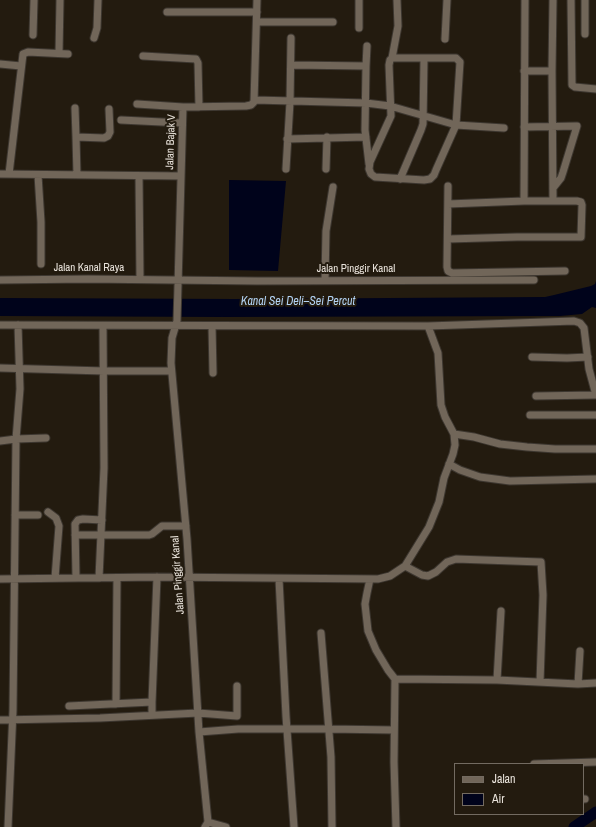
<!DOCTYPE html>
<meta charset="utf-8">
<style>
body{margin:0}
#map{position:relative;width:596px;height:827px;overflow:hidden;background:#231b0f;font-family:"Archivo Narrow",sans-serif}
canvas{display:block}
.legend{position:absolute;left:454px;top:763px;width:130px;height:52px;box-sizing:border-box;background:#231b0f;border:1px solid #736b61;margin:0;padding:5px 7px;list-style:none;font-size:12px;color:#eae4dc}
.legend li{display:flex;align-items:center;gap:8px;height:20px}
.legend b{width:20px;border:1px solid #736b61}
</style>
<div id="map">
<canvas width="596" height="827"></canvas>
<ul class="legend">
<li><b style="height:5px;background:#716659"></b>Jalan</li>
<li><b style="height:11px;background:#00031b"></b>Air</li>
</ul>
</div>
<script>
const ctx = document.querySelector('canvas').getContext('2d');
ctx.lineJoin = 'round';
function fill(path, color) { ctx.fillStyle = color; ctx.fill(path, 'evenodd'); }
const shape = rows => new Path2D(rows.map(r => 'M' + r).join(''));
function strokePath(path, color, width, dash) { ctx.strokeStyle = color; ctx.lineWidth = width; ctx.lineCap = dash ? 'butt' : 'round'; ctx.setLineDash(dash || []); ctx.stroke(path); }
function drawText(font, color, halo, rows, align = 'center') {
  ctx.font = font + ' "Archivo Narrow",sans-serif'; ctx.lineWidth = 4; ctx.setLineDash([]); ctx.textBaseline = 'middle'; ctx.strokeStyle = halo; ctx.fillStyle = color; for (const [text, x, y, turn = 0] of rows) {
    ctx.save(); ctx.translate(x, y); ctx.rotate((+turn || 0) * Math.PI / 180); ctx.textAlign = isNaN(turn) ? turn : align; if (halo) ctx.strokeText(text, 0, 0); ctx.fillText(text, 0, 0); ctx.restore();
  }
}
fill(shape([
 [229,180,286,181,278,271,229,270],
 [596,214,596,308,592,307,582,314,560,316,222,317,0,316,0,298,236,299,545,297,554,295,591,286,595,284,596,281]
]), '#00031b');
strokePath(shape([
 [574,827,596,812]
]), '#00031b', 11);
const minor = shape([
 [359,0,359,28],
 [553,0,552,71,553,201],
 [571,0,572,85,575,87,596,89],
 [167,12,257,12],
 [257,22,333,22],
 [585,34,585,0],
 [33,35,34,0],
 [94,38,97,28,98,0],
 [445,39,447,0],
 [59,53,60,0],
 [143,56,196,59,198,63,199,107],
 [392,58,456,58,460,62,456,125,436,170,434,175,430,179,424,180,375,177,371,174,369,169,370,162,391,116,389,65,390,60,392,58],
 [392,58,398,26,397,0],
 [0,64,21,66],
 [291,65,366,66,365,130,369,164],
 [366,66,367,46],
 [524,71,552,71],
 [255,100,366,103,390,106,456,125,504,128],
 [137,104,183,107],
 [75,108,76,137],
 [121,120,182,123],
 [524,127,577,126,563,172,561,178,553,188],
 [287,139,366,137],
 [286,169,290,102,291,38],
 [326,169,327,137],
 [0,174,181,176],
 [9,174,23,54,28,52,68,54],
 [38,175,41,222,41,264],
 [77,175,76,137,104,138,108,136,110,132,109,109],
 [139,176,140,279],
 [400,179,421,130,423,124,424,59],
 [448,186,447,267,448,271,452,273,565,271],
 [524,201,525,0],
 [448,204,524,201,577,201,581,202,582,205,581,237,517,237,448,239],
 [0,280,88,279,257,281,534,280],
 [325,280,326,231,333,187],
 [0,325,428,326,574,321,580,323,584,328,589,369,596,395],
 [212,326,213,373],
 [532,357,567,358,588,357],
 [0,368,104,371,171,371],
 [536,396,596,395],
 [530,415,596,415],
 [454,434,474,437,500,444,527,447,555,449,596,449],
 [0,441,16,439,46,438],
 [449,464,460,470,480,477,510,481,596,479],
 [48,512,56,518,59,526,55,578],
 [15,515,38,515],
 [75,535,149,535,152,534,162,526,186,526],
 [405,566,422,575,428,576,436,572,447,562,456,559,541,562,543,595,540,682],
 [76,577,75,524,78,520,83,519,102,520],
 [99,578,104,468,103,326],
 [0,579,157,577,378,579,390,576,405,566,429,527,439,502,444,478,453,454,455,445,454,434,445,417,441,405,438,353,428,326],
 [279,579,286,716,294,827],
 [370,579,367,593,365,604,368,631,376,650,388,670,395,679,497,680,578,684,596,683],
 [321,633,331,757,332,827],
 [395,679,394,762,396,827],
 [497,680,501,611],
 [578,684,580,651],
 [116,704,117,578],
 [69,706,152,702],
 [152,715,152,702,157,577],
 [0,720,100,718,198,713,237,716,237,686],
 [199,732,238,729,329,729,394,730],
 [534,764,596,762],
 [583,799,585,799],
 [208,822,226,827],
 [8,827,13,710,16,439,20,389,18,325],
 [205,827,208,822,199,732,187,539,171,363,172,338,177,321,183,107,246,106,251,105,254,102,257,0]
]);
strokePath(minor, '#3d3730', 9);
strokePath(minor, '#716659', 7);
drawText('11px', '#eae4dc', '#231b0f', [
 ["Jalan Bajak V",171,142,-88],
 ["Jalan Kanal Raya",89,268],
 ["Jalan Pinggir Kanal",356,269],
 ["Jalan Pinggir Kanal",178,575,-94]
]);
drawText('italic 12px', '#b3d3f4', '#231b0f', [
 ["Kanal Sei Deli–Sei Percut",298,302]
]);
</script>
